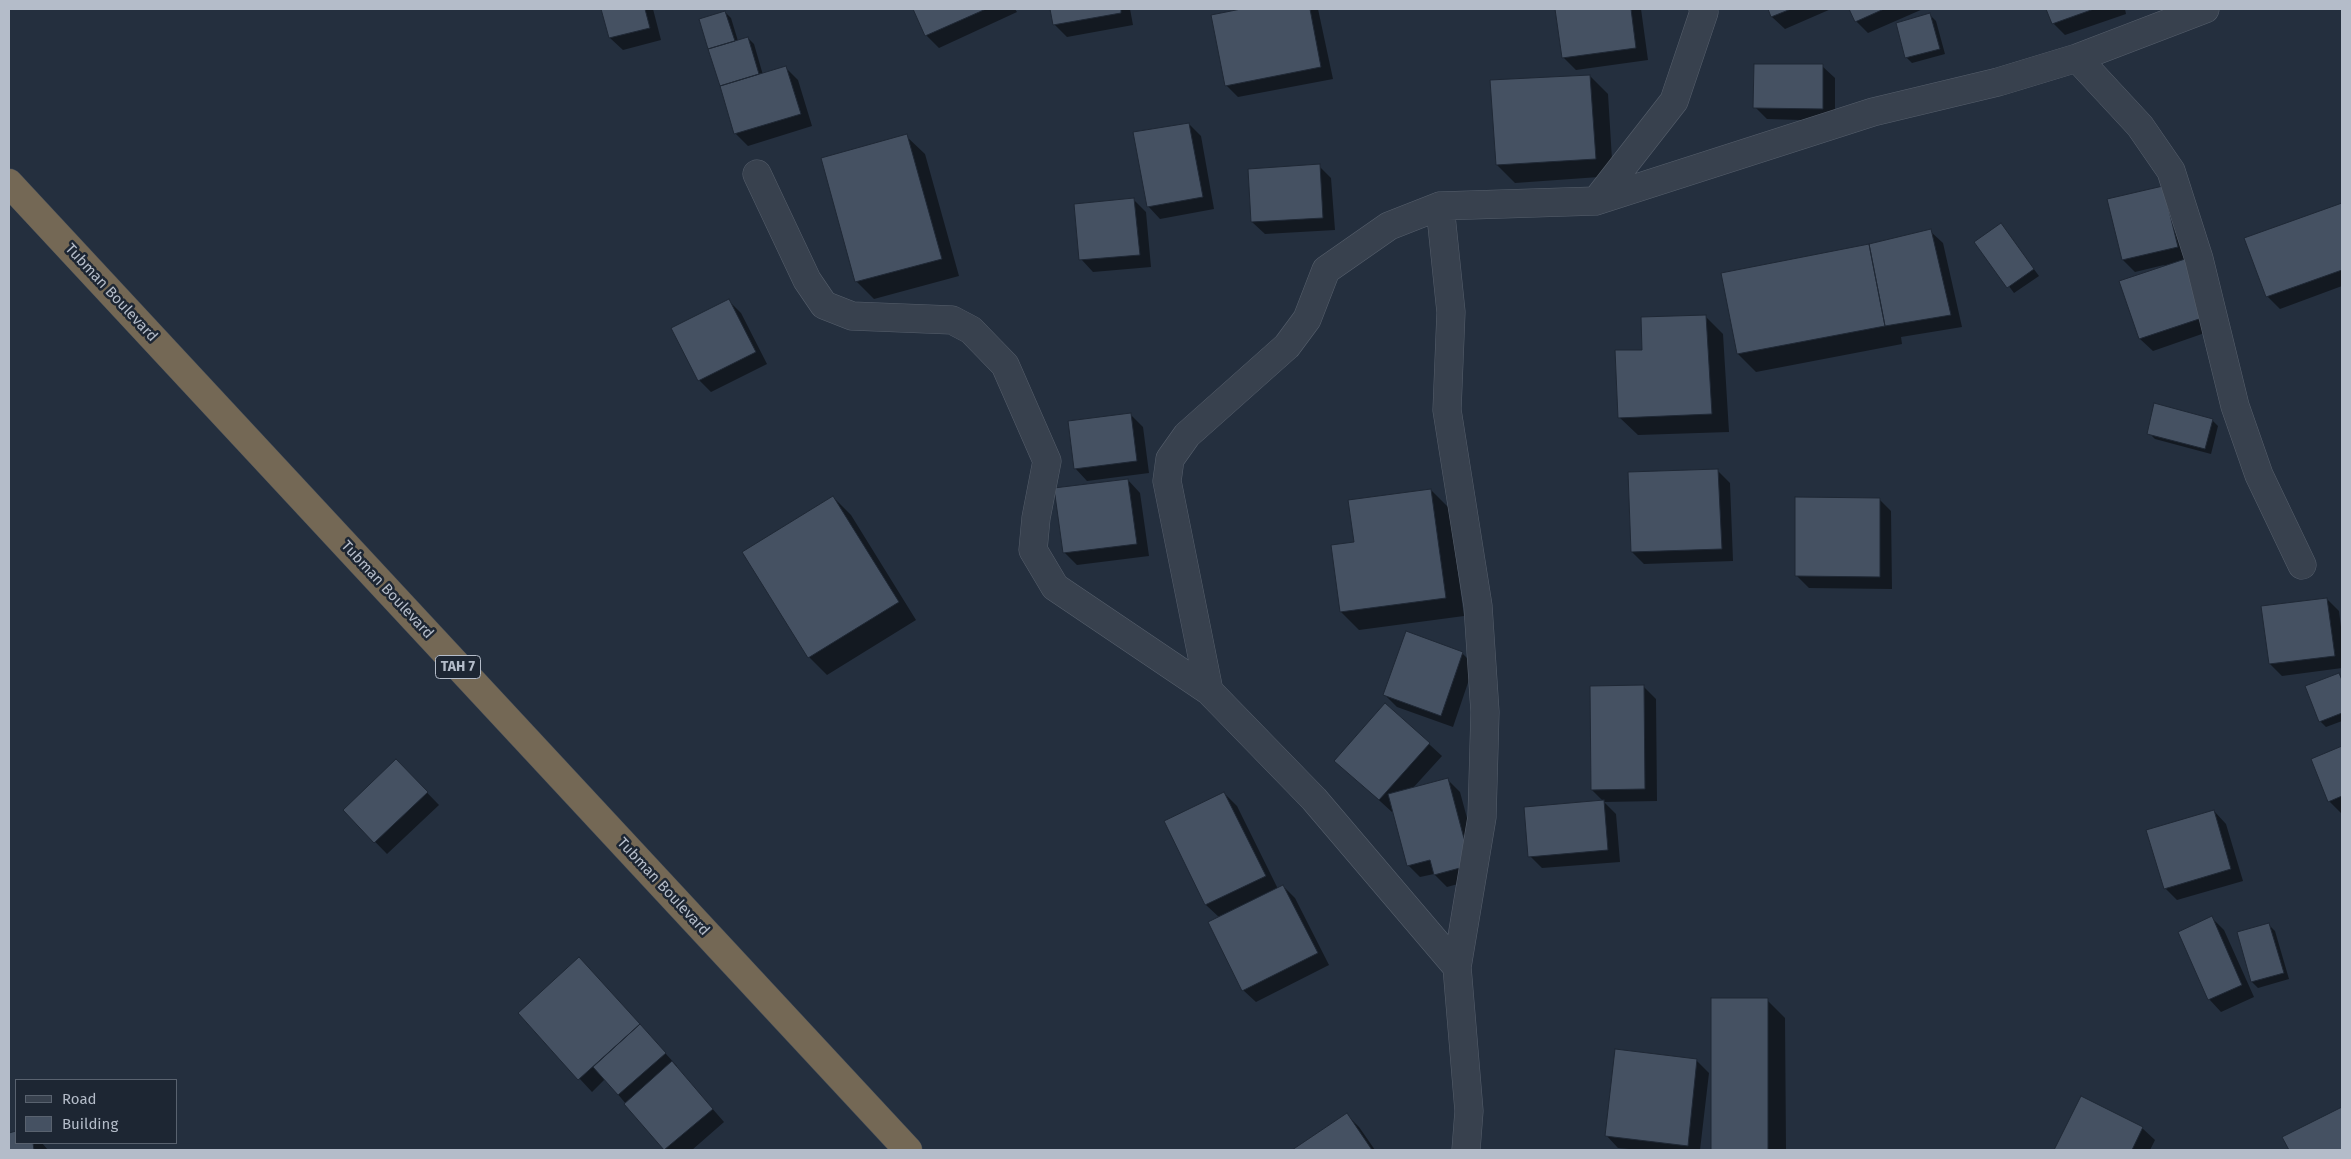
<!DOCTYPE html>
<style>
body{margin:0}
#map{position:relative;width:2351px;height:1159px;overflow:hidden;background:#242f3e;font-family:"Fira Sans",sans-serif}
canvas{display:block}
.frame{position:absolute;inset:0;border:10px solid #b4bcc9;pointer-events:none}
.legend{position:absolute;left:15px;top:1079px;width:162px;height:65px;box-sizing:border-box;background:#1d2633;border:1px solid #59626f;margin:0;padding:6px 9px;list-style:none;font-size:15px;color:#b4bcc9}
.legend li{display:flex;align-items:center;gap:10px;height:25px}
.legend b{width:25px;border:1px solid #59626f}
</style>
<div id="map">
<canvas width="2351" height="1159"></canvas>
<div class="frame"></div>
<ul class="legend">
<li><b style="height:6px;background:#38414e"></b>Road</li>
<li><b style="height:14px;background:#455162"></b>Building</li>
</ul>
</div>
<script>
const ctx = document.querySelector('canvas').getContext('2d');
ctx.lineJoin = 'round';
function fill(path, color) { ctx.fillStyle = color; ctx.fill(path, 'evenodd'); }
const shape = rows => new Path2D(rows.map(r => 'M' + r).join(''));
function strokePath(path, color, width, dash) { ctx.strokeStyle = color; ctx.lineWidth = width; ctx.lineCap = dash ? 'butt' : 'round'; ctx.setLineDash(dash || []); ctx.stroke(path); }
function drawText(font, color, halo, rows, align = 'center') {
  ctx.font = font + ' "Fira Sans",sans-serif'; ctx.lineWidth = 5; ctx.setLineDash([]); ctx.textBaseline = 'middle'; ctx.strokeStyle = halo; ctx.fillStyle = color; for (const [text, x, y, turn = 0] of rows) {
    ctx.save(); ctx.translate(x, y); ctx.rotate((+turn || 0) * Math.PI / 180); ctx.textAlign = isNaN(turn) ? turn : align; if (halo) ctx.strokeText(text, 0, 0); ctx.fillText(text, 0, 0); ctx.restore();
  }
}
fill(shape([
 [603,9,653,9,661,40,623,50,610,38],
 [914,9,1015,9,1017,12,939,48,926,35],
 [1051,9,1130,9,1133,25,1067,37,1054,24],
 [1248,9,1318,9,1333,79,1238,97,1226,85,1212,16],
 [1557,9,1641,9,1648,60,1576,70,1563,57],
 [1769,9,1831,9,1785,29,1772,17],
 [1850,9,1923,9,1868,33,1856,21],
 [2047,9,2125,9,2126,14,2065,35,2053,23],
 [725,12,731,18,738,41,748,38,754,44,763,75,786,68,798,80,812,126,748,146,735,133,701,20],
 [1930,15,1936,21,1945,54,1912,63,1906,57],
 [1822,66,1835,78,1835,121,1767,119,1755,107],
 [1590,76,1608,94,1613,176,1515,183,1497,165],
 [1189,124,1201,136,1214,209,1160,219,1148,206],
 [906,136,925,154,959,276,874,299,856,281],
 [1319,166,1331,178,1335,230,1265,234,1252,222],
 [2163,187,2222,327,2153,351,2140,339,2164,265,2135,272,2123,260],
 [1134,200,1146,212,1151,267,1093,272,1081,259],
 [2342,204,2342,286,2280,309,2267,296,2246,239],
 [2001,225,2039,276,2014,293,1976,242],
 [1930,231,1943,243,1962,327,1901,337,1902,344,1756,372,1738,354,1870,246],
 [729,301,741,313,767,364,711,392,699,380],
 [1705,316,1723,334,1729,432,1638,435,1619,417,1644,351],
 [1131,415,1143,427,1149,473,1087,481,1075,468],
 [2212,420,2218,426,2211,454,2155,439,2149,433],
 [1718,471,1730,483,1733,561,1644,564,1632,552],
 [1128,480,1140,493,1149,556,1077,565,1064,552],
 [1431,490,1449,508,1464,616,1359,630,1341,612],
 [833,497,851,515,916,620,827,675,809,657,744,552],
 [1879,499,1891,511,1892,589,1809,588,1797,576],
 [2327,599,2339,611,2342,635,2342,668,2282,676,2270,664],
 [1462,653,1474,665,1453,727,1397,707,1385,695],
 [2339,674,2342,678,2342,721,2326,727,2320,721],
 [1644,687,1656,699,1657,801,1604,802,1616,814,1620,862,1542,868,1530,856,1525,808,1604,802,1592,790],
 [1385,704,1442,756,1412,789,1447,779,1460,792,1483,877,1447,887,1434,874,1420,877,1408,865,1393,810,1392,812,1336,761],
 [2342,748,2342,817,2341,813,2329,801,2313,759],
 [408,773,439,805,387,854,344,810],
 [1224,793,1237,806,1278,889,1283,886,1295,898,1329,965,1256,1002,1243,990,1220,918,1206,905,1166,822],
 [2214,811,2226,824,2243,881,2177,900,2165,888],
 [2212,918,2224,930,2254,997,2221,1012,2209,999],
 [2269,925,2275,931,2289,979,2258,988,2252,982,2238,933],
 [579,959,677,1066,676,1067,724,1122,692,1150,665,1150,605,1079,592,1092,519,1013],
 [1712,1000,1767,1000,1785,1018,1786,1150,1712,1150],
 [1696,1060,1709,1073,1700,1150,1640,1150,1618,1148,1606,1135],
 [2081,1098,2142,1128,2155,1140,2150,1150,2055,1150],
 [2342,1109,2342,1150,2291,1150,2284,1137],
 [1347,1115,1359,1127,1375,1150,1294,1150],
 [16,1132,16,1143,42,1143,48,1150,9,1150,9,1134]
]), '#0007');
const building = shape([
 [601,9,645,9,650,28,609,38,601,9],
 [913,9,986,9,925,36,913,9],
 [1050,9,1121,9,1121,13,1053,25,1050,9],
 [1241,9,1310,9,1321,67,1225,86,1211,15,1241,9],
 [1555,9,1631,9,1636,48,1562,58,1555,9],
 [1768,9,1791,9,1771,17,1768,9],
 [1849,9,1884,9,1855,22,1849,9],
 [2046,9,2094,9,2052,24,2046,9],
 [725,11,735,41,708,49,699,19,725,11],
 [1930,13,1940,49,1905,58,1896,23,1930,13],
 [748,37,759,74,720,86,708,49,748,37],
 [1754,64,1823,64,1823,109,1753,108,1754,64],
 [786,66,801,114,734,134,720,86,786,66],
 [1590,75,1596,159,1496,165,1490,80,1590,75],
 [1189,123,1203,197,1147,207,1133,132,1189,123],
 [907,134,942,259,855,282,821,158,907,134],
 [1320,164,1323,218,1251,222,1248,169,1320,164],
 [2163,186,2178,247,2122,260,2107,199,2163,186],
 [1134,198,1140,255,1079,260,1074,204,1134,198],
 [2342,203,2342,270,2266,297,2244,238,2342,203],
 [2001,223,2034,269,2007,288,1974,242,2001,223],
 [1931,229,1951,315,1885,326,1869,244,1931,229],
 [1869,244,1885,326,1737,354,1721,273,1869,244],
 [2191,257,2211,315,2139,339,2119,281,2191,257],
 [729,299,756,352,698,381,671,328,729,299],
 [1706,315,1712,414,1618,418,1615,350,1642,350,1641,317,1706,315],
 [2154,403,2213,419,2205,449,2147,434,2154,403],
 [1131,413,1137,461,1074,469,1068,421,1131,413],
 [1718,469,1722,549,1631,552,1628,472,1718,469],
 [1128,479,1137,544,1063,553,1054,488,1128,479],
 [1431,489,1446,598,1340,612,1331,545,1354,542,1348,500,1431,489],
 [833,496,899,602,808,658,742,552,833,496],
 [1795,497,1880,498,1880,577,1795,576,1795,497],
 [2327,598,2335,656,2269,664,2261,606,2327,598],
 [1406,631,1463,652,1441,716,1383,695,1406,631],
 [2339,673,2342,680,2342,713,2319,722,2305,686,2339,673],
 [1644,685,1645,789,1591,790,1590,686,1644,685],
 [1385,703,1430,743,1379,800,1334,761,1385,703],
 [2342,746,2342,796,2328,802,2311,759,2342,746],
 [396,759,428,792,374,843,343,810,396,759],
 [1448,778,1471,865,1434,875,1430,860,1407,866,1388,794,1448,778],
 [1224,792,1266,876,1205,905,1164,821,1224,792],
 [1604,800,1608,850,1528,857,1524,807,1604,800],
 [2214,810,2231,869,2164,889,2146,830,2214,810],
 [1283,885,1318,953,1242,991,1208,922,1283,885],
 [2212,916,2242,985,2208,1000,2178,932,2212,916],
 [2269,923,2284,973,2251,982,2237,932,2269,923],
 [579,957,640,1024,578,1080,518,1013,579,957],
 [1711,998,1768,998,1768,1150,1711,1150,1711,998],
 [640,1024,666,1053,618,1095,593,1067,640,1024],
 [1615,1049,1697,1059,1688,1146,1605,1136,1615,1049],
 [672,1061,713,1109,664,1150,624,1104,672,1061],
 [2081,1096,2143,1127,2132,1150,2054,1150,2081,1096],
 [2342,1107,2342,1150,2289,1150,2282,1137,2342,1107],
 [1347,1113,1372,1150,1292,1150,1347,1113],
 [16,1131,16,1143,33,1143,34,1150,9,1150,9,1133,16,1131]
]);
fill(building, '#455162');
strokePath(building, '#1f2835', 1);
const street = shape([
 [2077,58,2140,126,2171,171,2199,259,2235,406,2259,475,2302,565],
 [757,174,807,280,824,305,852,316,952,320,971,330,1005,365,1047,461,1036,518,1033,550,1055,587,1209,691,1314,799,1457,967,1469,1111,1466,1150],
 [1596,201,1674,101,1704,12,1703,9],
 [1440,206,1451,312,1447,410,1478,606,1485,712,1482,817,1457,967],
 [1209,691,1167,481,1170,459,1187,435,1287,346,1307,319,1326,270,1389,226,1440,206,1596,201,1873,112,1998,82,2077,58,2205,9]
]);
const highway = shape([
 [9,183,908,1150]
]);
strokePath(street, '#565f6c', 29);
strokePath(highway, '#434c59', 29);
strokePath(street, '#38414e', 28);
strokePath(highway, '#746855', 28);
for (const [x, y, w] of [
 [458,667,45]
]) { const box = new Path2D(); box.roundRect(x - w / 2, y - 11.5, w, 23, 4); ctx.fillStyle = '#1d2633'; ctx.fill(box); strokePath(box, '#b4bcc9', 1); }
drawText('bold 14px', '#b4bcc9', null, [
 ["TAH 7",458,667]
]);
drawText('15px', '#b4bcc9', '#1d2633', [
 ["Tubman Boulevard",111,293,47],
 ["Tubman Boulevard",387,590,47],
 ["Tubman Boulevard",663,887,47]
]);
</script>
